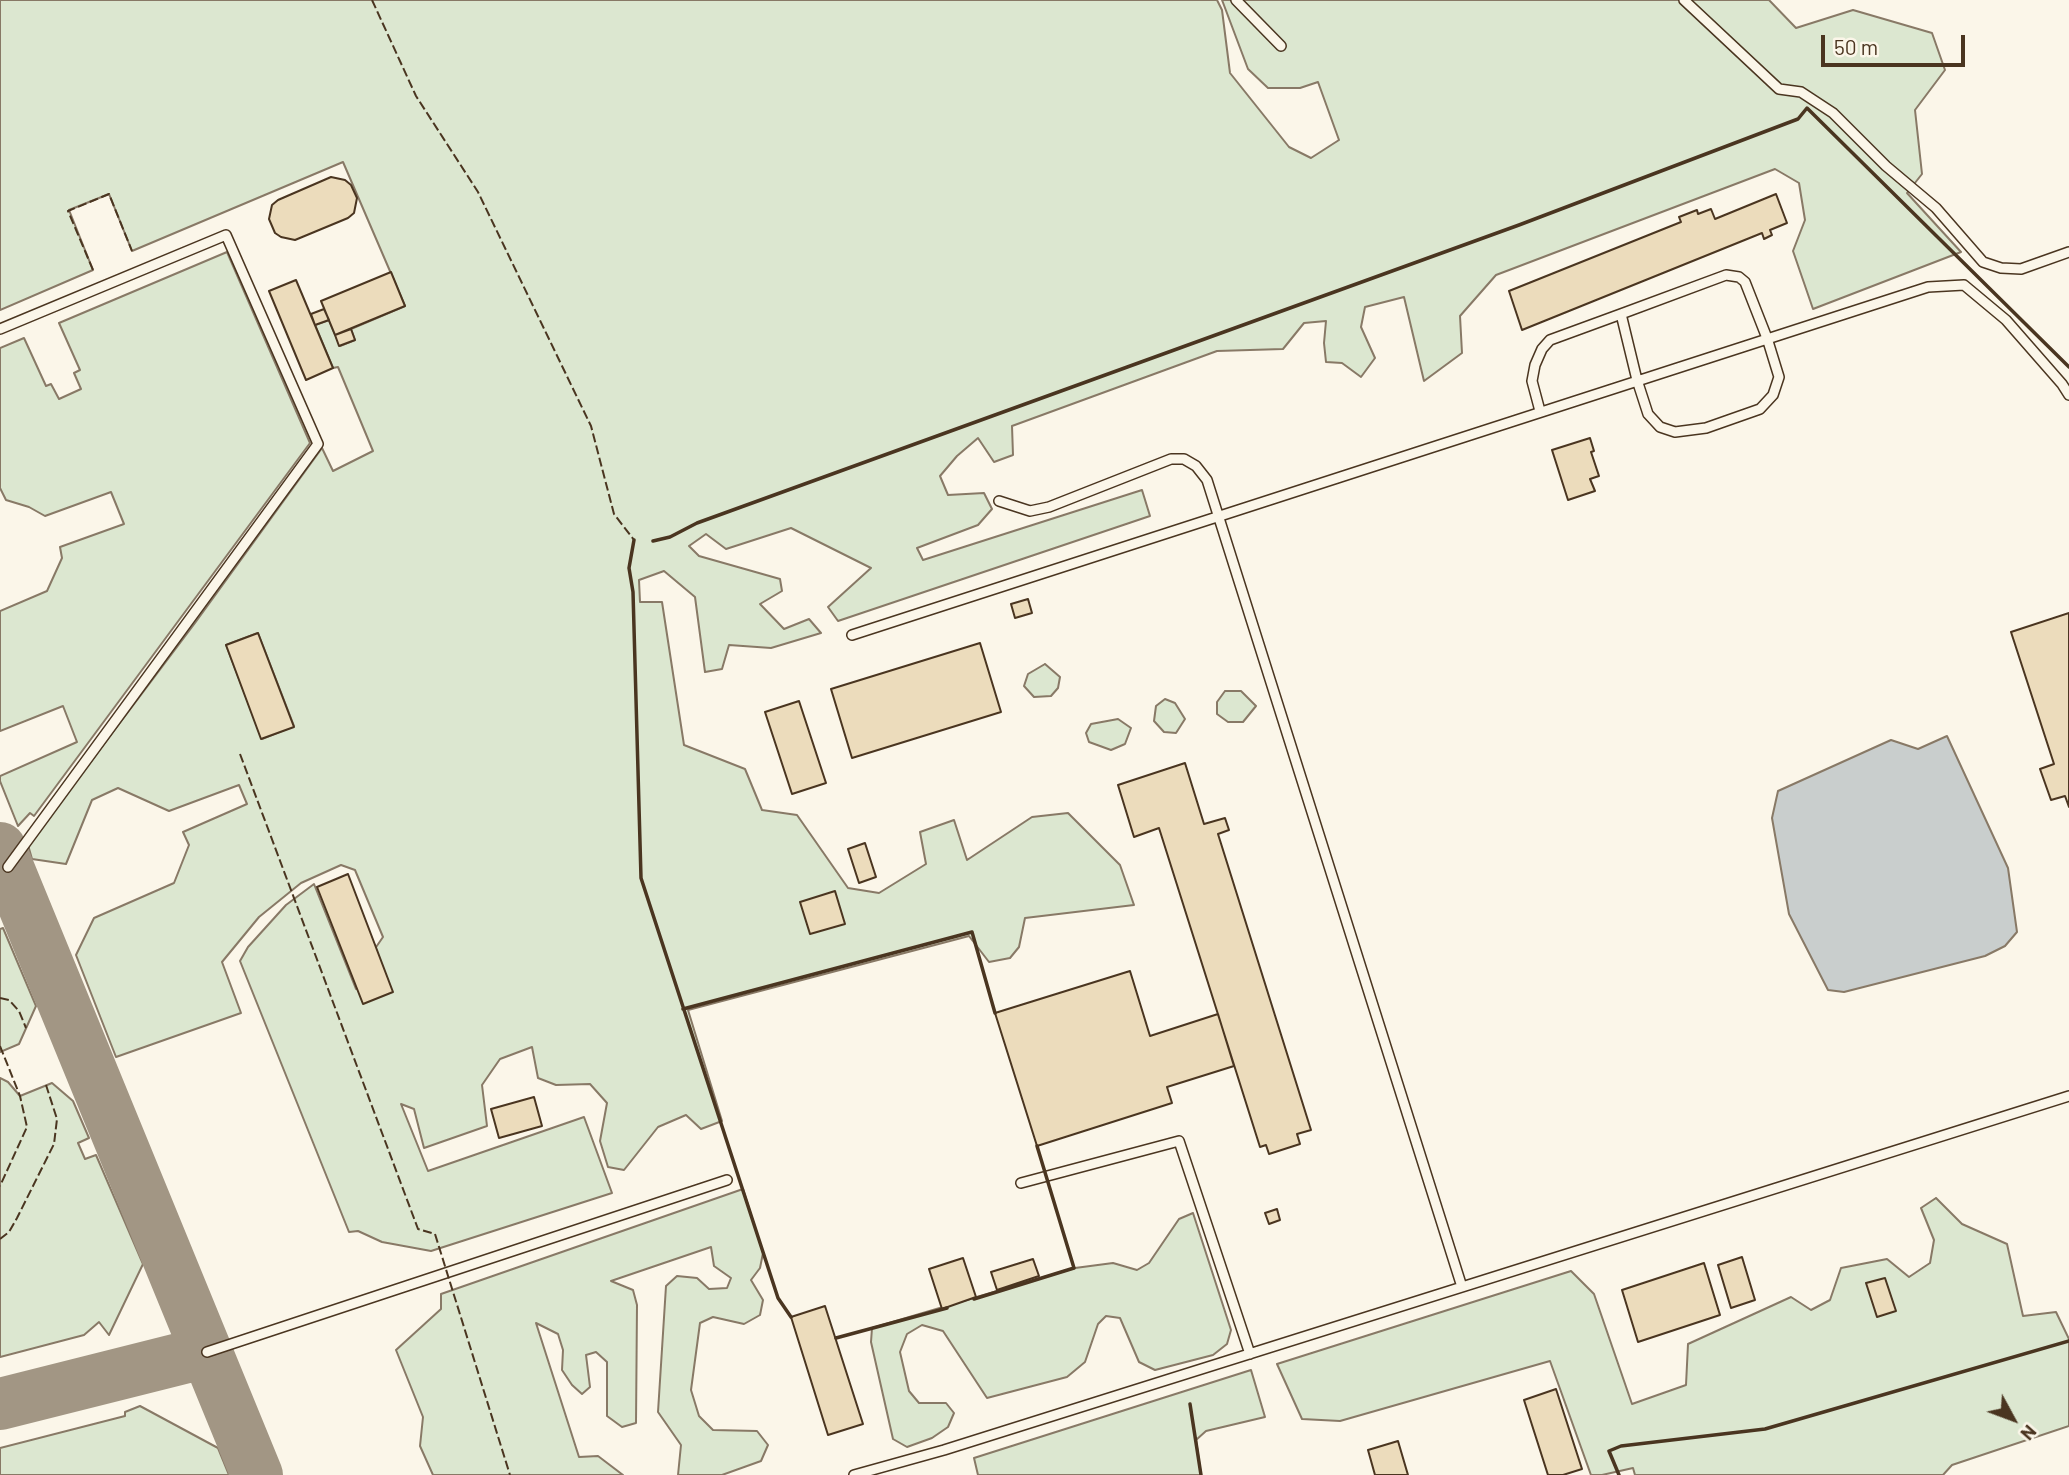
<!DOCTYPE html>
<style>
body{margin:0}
#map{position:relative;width:2069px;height:1475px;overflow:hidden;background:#fbf6e9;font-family:Barlow,sans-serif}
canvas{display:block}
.north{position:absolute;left:1978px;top:1384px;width:70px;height:70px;-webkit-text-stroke:5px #fbf6e9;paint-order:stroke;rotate:131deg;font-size:19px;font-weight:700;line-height:28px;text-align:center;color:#4a3520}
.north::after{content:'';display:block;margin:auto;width:24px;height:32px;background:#4a3520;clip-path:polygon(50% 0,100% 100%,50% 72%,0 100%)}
.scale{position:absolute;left:1821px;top:35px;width:144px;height:32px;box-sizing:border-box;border:4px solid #4a3520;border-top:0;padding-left:9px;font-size:21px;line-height:24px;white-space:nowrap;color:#4a3520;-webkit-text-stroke:5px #fbf6e9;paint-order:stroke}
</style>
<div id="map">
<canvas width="2069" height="1475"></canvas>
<div class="north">N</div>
<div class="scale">50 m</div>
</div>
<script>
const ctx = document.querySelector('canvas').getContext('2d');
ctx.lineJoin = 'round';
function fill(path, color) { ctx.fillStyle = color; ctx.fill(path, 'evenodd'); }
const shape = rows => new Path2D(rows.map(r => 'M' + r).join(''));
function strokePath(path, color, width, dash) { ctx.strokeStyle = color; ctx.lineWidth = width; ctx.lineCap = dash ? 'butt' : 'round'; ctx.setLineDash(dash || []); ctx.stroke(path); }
const green = shape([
 [0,0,1217,0,1222,10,1230,73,1289,147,1311,158,1339,140,1318,82,1300,88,1268,88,1248,69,1222,0,1769,0,1796,28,1853,10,1932,33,1945,70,1915,110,1922,174,1907,193,1961,252,1813,309,1793,251,1805,220,1799,183,1775,169,1496,275,1460,316,1462,353,1424,381,1404,297,1365,307,1361,327,1375,358,1361,377,1342,363,1326,362,1324,343,1326,321,1304,323,1283,349,1217,351,1012,426,1013,455,994,462,978,438,957,456,940,476,948,495,984,493,992,509,978,525,917,548,923,560,1142,490,1150,516,838,621,828,607,871,568,791,528,726,549,706,534,689,546,699,556,780,579,782,591,760,604,784,629,809,619,821,633,771,648,729,645,722,669,705,672,695,597,664,571,639,580,640,602,662,602,684,745,745,769,762,810,797,815,848,888,879,893,926,864,920,832,954,820,967,860,1032,817,1068,813,1120,865,1134,905,1025,918,1019,947,1010,958,989,962,969,936,688,1010,722,1121,701,1129,686,1115,658,1127,624,1170,608,1167,600,1141,607,1103,590,1084,556,1085,538,1078,532,1047,500,1059,482,1085,487,1126,424,1148,414,1109,401,1104,428,1171,584,1117,612,1193,431,1251,382,1242,358,1231,349,1232,240,961,248,947,286,905,314,884,356,989,361,969,383,937,355,870,341,865,301,883,259,917,222,962,241,1013,116,1057,76,955,94,918,174,883,189,845,183,832,247,804,239,785,169,811,118,788,92,800,66,864,32,859,28,845,195,623,322,448,333,471,373,451,338,367,333,368,315,325,329,320,340,346,355,340,351,329,405,306,343,162,132,251,109,194,69,210,93,270,0,310,0,0],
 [258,633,294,726,262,739,226,645,258,633],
 [227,252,310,443,34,816,30,813,18,826,0,781,0,776,77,742,63,706,0,731,0,611,47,591,62,558,60,547,124,524,111,492,45,516,29,507,6,500,0,488,0,348,24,338,46,386,51,384,59,399,81,389,74,373,80,370,59,323,227,252],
 [1045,664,1060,677,1058,688,1051,696,1034,697,1024,686,1028,674,1045,664],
 [1225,691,1241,691,1256,706,1243,722,1228,722,1217,714,1217,702,1225,691],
 [1165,699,1175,703,1185,719,1176,733,1164,732,1154,721,1156,706,1165,699],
 [1118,719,1131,728,1125,744,1111,750,1089,742,1086,733,1091,724,1118,719],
 [3,928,36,1006,19,1044,0,1052,0,929,3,928],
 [0,1078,8,1082,20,1096,52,1083,73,1101,89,1138,78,1143,85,1159,96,1155,143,1264,109,1335,99,1322,84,1335,0,1357,0,1078],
 [743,1189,763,1253,760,1268,751,1280,763,1300,760,1315,744,1324,713,1317,700,1323,691,1390,699,1416,713,1430,757,1431,768,1445,761,1461,722,1475,678,1475,681,1445,658,1412,666,1286,677,1276,697,1278,709,1289,727,1288,731,1278,714,1266,711,1247,611,1281,633,1290,637,1305,636,1423,622,1427,607,1416,607,1362,596,1352,586,1355,590,1387,582,1394,572,1385,562,1370,563,1350,558,1334,536,1323,579,1457,598,1456,623,1475,433,1475,420,1446,423,1417,396,1350,441,1309,441,1294,743,1189],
 [1936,1198,1962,1224,2007,1244,2023,1316,2056,1312,2069,1339,2069,1426,1952,1465,1943,1475,1635,1475,1633,1468,1602,1475,1591,1475,1550,1361,1340,1421,1302,1419,1277,1364,1571,1271,1594,1294,1632,1404,1686,1385,1688,1344,1791,1297,1811,1310,1830,1300,1841,1268,1887,1259,1909,1277,1930,1263,1934,1240,1921,1208,1936,1198],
 [1193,1213,1231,1330,1227,1344,1213,1355,1155,1370,1139,1362,1120,1318,1106,1316,1098,1324,1085,1362,1067,1377,987,1398,943,1331,922,1325,907,1334,900,1352,909,1391,919,1403,946,1403,954,1413,948,1427,932,1438,907,1447,893,1439,871,1342,872,1328,1075,1268,1113,1263,1137,1270,1149,1263,1179,1219,1193,1213],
 [1251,1370,1265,1417,1206,1431,1196,1440,1201,1475,978,1475,974,1458,1251,1370],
 [140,1406,218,1448,229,1475,0,1475,0,1448,125,1416,125,1412,140,1406]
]);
fill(green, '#dce7d0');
strokePath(green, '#887966', 2);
const water = shape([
 [1947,736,2008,868,2017,932,2005,946,1985,956,1844,992,1828,990,1789,914,1772,818,1778,791,1891,740,1918,749,1947,736]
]);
fill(water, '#c9cecd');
strokePath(water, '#887966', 2);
strokePath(shape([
 [0,848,257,1475],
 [0,1404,207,1352]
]), '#a29684', 52);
const building = shape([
 [331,177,345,180,351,185,357,198,354,213,348,218,295,240,281,237,275,233,269,219,272,205,278,200,331,177],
 [1776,194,1787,223,1770,230,1772,235,1764,239,1762,233,1522,330,1509,291,1681,222,1679,217,1697,210,1698,214,1711,209,1715,219,1776,194],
 [391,272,405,306,335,335,321,301,391,272],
 [296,280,333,368,306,380,269,291,296,280],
 [324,309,329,320,315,325,311,314,324,309],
 [351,329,355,340,339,346,335,335,351,329],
 [1590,438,1594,451,1591,452,1599,476,1590,479,1595,491,1568,500,1552,450,1590,438],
 [1028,599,1032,613,1015,618,1011,604,1028,599],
 [2069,613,2069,807,2065,796,2051,800,2040,769,2054,764,2011,632,2069,613],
 [258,633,294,727,261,739,226,645,258,633],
 [980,643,1001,712,852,758,831,689,980,643],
 [799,701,826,783,792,794,765,712,799,701],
 [1185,763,1204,824,1225,818,1229,830,1218,834,1311,1130,1297,1134,1300,1144,1269,1154,1266,1145,1260,1147,1159,828,1134,837,1118,785,1185,763],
 [865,843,876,877,859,883,848,849,865,843],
 [348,874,393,992,363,1004,317,887,348,874],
 [835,891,845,924,810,934,800,902,835,891],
 [1130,971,1150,1036,1218,1014,1234,1066,1167,1087,1172,1103,1037,1146,995,1013,1130,971],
 [534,1097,542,1126,499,1138,491,1109,534,1097],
 [1277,1209,1280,1220,1269,1224,1265,1213,1277,1209],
 [1742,1257,1755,1300,1731,1308,1718,1265,1742,1257],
 [963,1258,976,1297,942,1309,929,1269,963,1258],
 [1033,1259,1039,1276,997,1290,991,1272,1033,1259],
 [1704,1263,1720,1315,1638,1342,1622,1290,1704,1263],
 [1885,1278,1896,1311,1877,1317,1866,1283,1885,1278],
 [825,1306,863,1424,828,1435,791,1317,825,1306],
 [1556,1389,1582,1469,1563,1475,1548,1475,1524,1400,1556,1389],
 [1398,1441,1408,1475,1375,1475,1368,1450,1398,1441]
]);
fill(building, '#ecdcbc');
strokePath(building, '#4a3520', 2);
const service = shape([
 [1236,0,1281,46],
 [1684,0,1779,89,1801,92,1833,113,1886,166,1936,208,1983,262,2001,268,2021,269,2069,252],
 [0,329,226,235,318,444,8,867],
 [1540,411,1532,381,1535,365,1542,349,1550,340,1621,314,1726,275,1739,277,1745,282,1767,338,1779,377,1773,395,1760,409,1706,428,1675,432,1660,427,1648,414,1637,380,1621,314],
 [999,501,1030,511,1049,507,1171,459,1184,459,1196,466,1207,480,1462,1287],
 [852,635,1928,287,1964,285,2006,320,2062,384,2069,395],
 [1021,1183,1179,1141,1250,1354],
 [207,1352,727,1180],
 [854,1475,944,1450,2069,1096]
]);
strokePath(service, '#4a3520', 12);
strokePath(service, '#fbf6e9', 9);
strokePath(shape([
 [372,0,416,96,478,192,591,426,614,514,634,540],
 [93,270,68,211,109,194,132,251],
 [240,754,418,1229,435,1234,510,1475],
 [0,998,9,1000,19,1011,26,1028],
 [0,1046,20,1096,27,1127,0,1186],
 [0,1239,9,1232,17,1218,54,1144,57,1119,46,1085]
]), '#4a3520', 2, [9, 3.5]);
strokePath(shape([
 [634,540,629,568,633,592,641,878,778,1298,791,1317],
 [653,541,670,537,697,523,1519,225,1798,119,1807,108,2069,367],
 [683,1009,972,932,995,1013],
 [974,1299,1074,1268,1037,1146],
 [836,1338,947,1308],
 [1190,1404,1201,1475],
 [1619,1475,1609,1451,1621,1446,1765,1429,2069,1341]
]), '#4a3520', 3.5);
</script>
